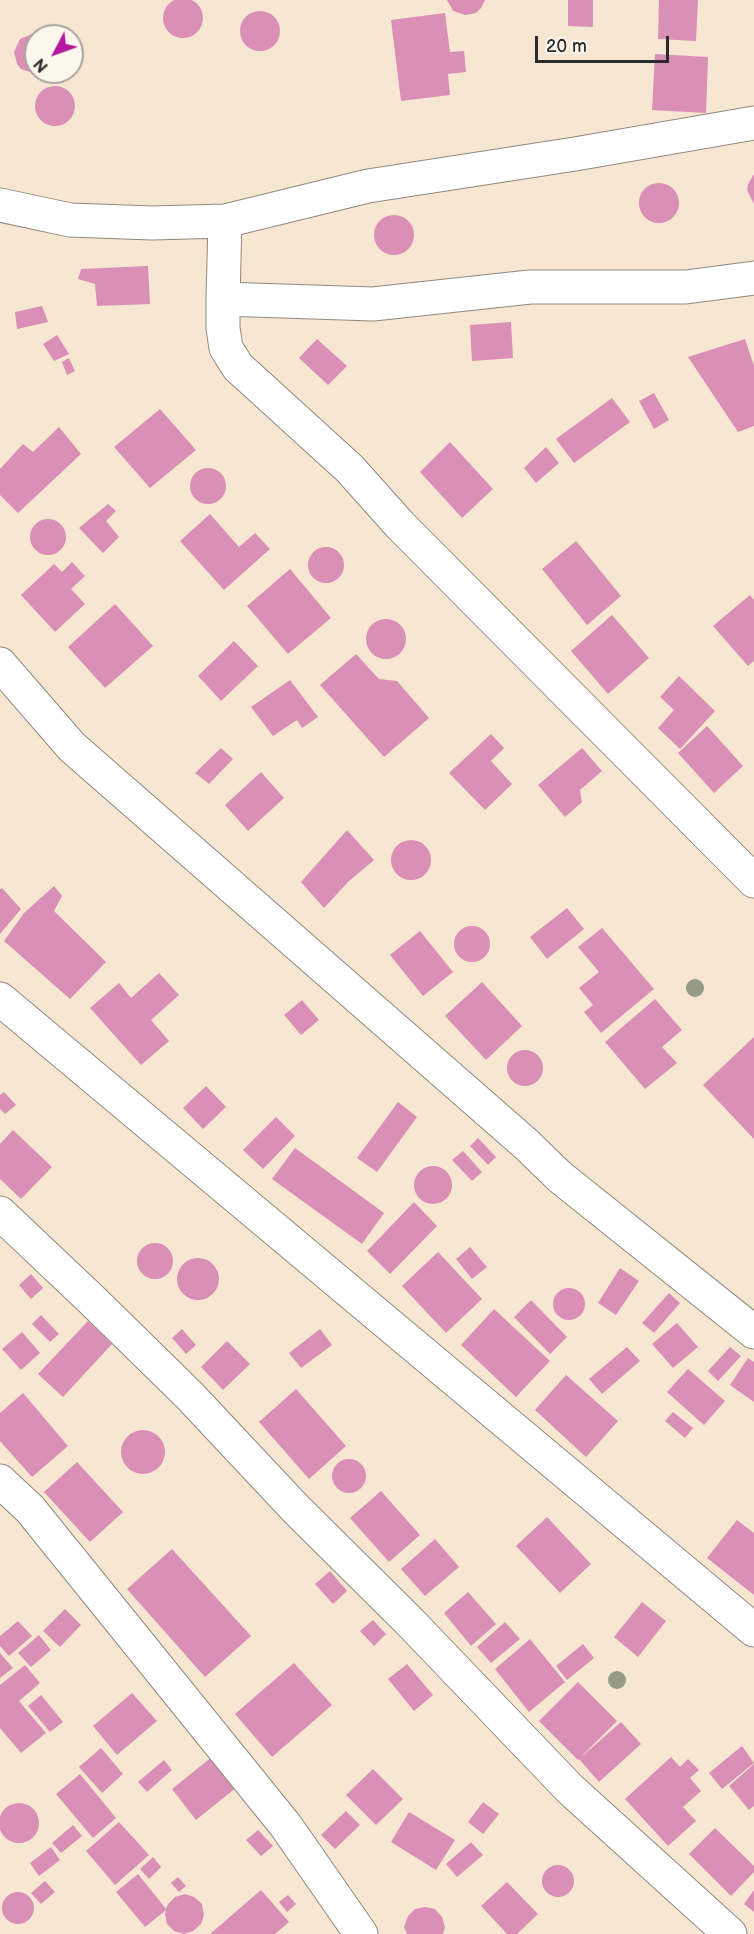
<!DOCTYPE html>
<style>
body{margin:0}
#map{position:relative;width:754px;height:1934px;overflow:hidden;background:#f7e7d2;font-family:"Balsamiq Sans",sans-serif}
canvas{display:block}
.north{position:absolute;left:24px;top:24px;width:60px;height:60px;box-sizing:border-box;background:#fbf7ec;border:2px solid #a8a59f;border-radius:50%;rotate:229deg;font-size:16px;font-weight:700;line-height:24px;text-align:center;color:#2b2b2b}
.north::after{content:'';display:block;margin:auto;width:21px;height:27px;background:#b5179e;clip-path:polygon(50% 0,100% 100%,50% 72%,0 100%)}
.scale{position:absolute;left:535px;top:36px;width:134px;height:27px;box-sizing:border-box;border:3px solid #2b2b2b;border-top:0;padding-left:8px;font-size:18px;line-height:21px;white-space:nowrap;color:#2b2b2b;-webkit-text-stroke:4px #fbf7ec;paint-order:stroke}
</style>
<div id="map">
<canvas width="754" height="1934"></canvas>
<div class="north">N</div>
<div class="scale">20 m</div>
</div>
<script>
const ctx = document.querySelector('canvas').getContext('2d');
ctx.lineJoin = 'round';
function fill(path, color) { ctx.fillStyle = color; ctx.fill(path, 'evenodd'); }
const shape = rows => new Path2D(rows.map(r => 'M' + r).join(''));
function strokePath(path, color, width, dash) { ctx.strokeStyle = color; ctx.lineWidth = width; ctx.lineCap = dash ? 'butt' : 'round'; ctx.setLineDash(dash || []); ctx.stroke(path); }
fill(shape([
 '163 18a20 20 0 1 1 40 0a20 20 0 1 1-40 0Z',
 [447,0,485,0,481,8,476,13,465,15,453,11],
 [568,0,593,0,593,27,568,26],
 [659,0,698,0,696,41,658,39],
 '240 31a20 20 0 1 1 40 0a20 20 0 1 1-40 0Z',
 [445,13,450,52,464,51,466,72,448,74,450,95,401,101,391,20],
 [32,34,43,34,42,36,36,36,36,73,33,73,21,69,17,64,14,52,20,39],
 [655,54,708,57,706,113,652,110],
 '35 106a20 20 0 1 1 40 0a20 20 0 1 1-40 0Z',
 [754,174,754,204,747,190,748,184],
 '639 203a20 20 0 1 1 40 0a20 20 0 1 1-40 0Z',
 '374 235a20 20 0 1 1 40 0a20 20 0 1 1-40 0Z',
 [148,266,150,304,97,306,95,284,78,279,81,269],
 [42,306,48,322,17,329,15,312],
 [511,322,513,358,472,361,470,325],
 [57,335,69,354,54,361,43,344],
 [317,339,347,366,328,385,299,358],
 [745,339,754,366,754,426,738,432,688,357],
 [69,358,75,371,67,375,62,362],
 [654,393,669,420,654,429,639,401],
 [612,398,630,422,574,463,556,439],
 [160,409,196,450,150,488,114,447],
 [59,427,81,454,18,513,0,495,0,469,23,444,33,452],
 [450,442,493,489,462,518,420,472],
 [546,447,559,463,536,483,524,468],
 '190 486a18 18 0 1 1 36 0a18 18 0 1 1-36 0Z',
 [108,504,116,511,106,521,119,537,103,553,79,528],
 [210,514,239,547,255,533,270,549,224,590,180,541],
 '30 537a18 18 0 1 1 36 0a18 18 0 1 1-36 0Z',
 [576,541,621,596,587,625,542,569],
 '308 565a18 18 0 1 1 36 0a18 18 0 1 1-36 0Z',
 [72,562,85,576,71,589,85,604,55,632,21,595,54,564,62,572],
 [290,569,331,618,288,654,247,606],
 [750,595,754,600,754,661,748,666,713,626],
 [115,604,153,646,105,688,68,647],
 [612,615,649,658,608,694,571,651],
 '366 639a20 20 0 1 1 40 0a20 20 0 1 1-40 0Z',
 [234,641,258,666,221,701,198,676],
 [356,654,379,679,397,681,429,718,384,757,320,685],
 [679,676,715,711,680,749,658,728,674,710,660,697],
 [290,680,318,717,302,728,297,720,273,736,251,707],
 [707,726,743,766,714,793,678,753],
 [491,734,504,748,491,761,512,784,485,810,449,773],
 [221,748,233,759,209,784,195,773],
 [582,748,602,771,580,790,582,802,565,817,538,785],
 [261,772,284,798,248,831,225,805],
 [347,830,374,860,348,882,324,908,301,882],
 '391 860a20 20 0 1 1 40 0a20 20 0 1 1-40 0Z',
 [54,886,62,896,54,911,106,962,70,999,4,941,24,913],
 [2,888,21,909,0,934,0,889],
 [567,908,584,929,547,959,530,937],
 '454 944a18 18 0 1 1 36 0a18 18 0 1 1-36 0Z',
 [602,928,654,989,601,1033,584,1012,593,1005,579,988,599,972,578,947],
 [420,931,453,972,423,996,390,955],
 [159,973,179,995,151,1020,169,1041,141,1065,90,1008,119,983,131,998],
 [482,982,522,1026,486,1060,445,1016],
 [655,999,682,1030,662,1047,677,1063,645,1089,605,1042],
 [302,1000,319,1020,301,1035,284,1015],
 [754,1037,754,1139,703,1085],
 '507 1068a18 18 0 1 1 36 0a18 18 0 1 1-36 0Z',
 [206,1086,226,1107,203,1129,183,1108],
 [4,1092,16,1105,5,1114,0,1109,0,1095],
 [398,1102,417,1117,377,1172,357,1158],
 [276,1117,295,1136,263,1169,243,1150],
 [13,1130,52,1167,21,1199,0,1179,0,1144],
 [478,1138,496,1157,488,1165,470,1146],
 [295,1148,384,1213,362,1244,272,1179],
 [463,1151,482,1172,472,1181,452,1160],
 '414 1185a19 19 0 1 1 38 0a19 19 0 1 1-38 0Z',
 [414,1202,437,1226,390,1274,367,1251],
 '137 1261a18 18 0 1 1 36 0a18 18 0 1 1-36 0Z',
 [470,1247,487,1267,472,1279,456,1259],
 [438,1252,482,1299,446,1333,402,1286],
 '177 1279a21 21 0 1 1 42 0a21 21 0 1 1-42 0Z',
 [620,1268,639,1281,616,1315,598,1303],
 [31,1274,43,1288,31,1299,19,1285],
 '553 1304a16 16 0 1 1 32 0a16 16 0 1 1-32 0Z',
 [669,1293,680,1303,654,1333,642,1323],
 [531,1300,567,1337,550,1354,514,1317],
 [494,1309,550,1361,516,1397,461,1345],
 [41,1315,59,1334,50,1342,32,1324],
 [88,1321,112,1344,63,1397,38,1374],
 [677,1323,698,1347,673,1368,652,1344],
 [182,1329,196,1345,186,1354,172,1338],
 [320,1329,332,1345,301,1368,289,1353],
 [22,1332,40,1353,21,1370,2,1349],
 [227,1341,250,1364,223,1390,201,1367],
 [627,1347,640,1361,602,1394,589,1379],
 [730,1347,741,1356,718,1381,708,1371],
 [748,1358,754,1362,754,1402,730,1385],
 [688,1369,725,1401,704,1425,667,1392],
 [566,1375,618,1421,586,1457,535,1410],
 [296,1389,346,1446,309,1479,259,1422],
 [23,1393,68,1446,32,1477,0,1441,0,1413],
 [673,1412,693,1428,685,1438,665,1421],
 '121 1452a22 22 0 1 1 44 0a22 22 0 1 1-44 0Z',
 '332 1476a17 17 0 1 1 34 0a17 17 0 1 1-34 0Z',
 [77,1462,123,1512,90,1542,44,1492],
 [381,1491,420,1535,389,1562,350,1518],
 [547,1517,591,1564,560,1593,516,1546],
 [737,1520,754,1533,754,1595,707,1558],
 [435,1539,459,1567,425,1596,401,1569],
 [172,1549,251,1636,205,1677,127,1589],
 [330,1571,347,1591,333,1604,315,1584],
 [468,1592,496,1624,471,1646,444,1613],
 [642,1602,666,1621,638,1657,614,1637],
 [65,1609,81,1625,60,1647,43,1631],
 [373,1620,386,1634,374,1646,360,1631],
 [18,1621,32,1636,9,1656,0,1646,0,1636],
 [505,1622,520,1639,491,1663,477,1647],
 [39,1635,51,1650,31,1667,18,1653],
 [530,1639,565,1682,529,1712,495,1669],
 [583,1644,594,1658,567,1680,556,1666],
 [0,1653,13,1668,0,1678],
 [294,1663,332,1705,272,1757,235,1714],
 [407,1664,433,1695,414,1711,388,1679],
 [25,1665,40,1683,19,1701,46,1733,21,1753,0,1728,0,1685],
 [578,1682,617,1721,578,1760,539,1721],
 [132,1693,157,1721,117,1755,93,1726],
 [41,1695,63,1722,50,1732,28,1706],
 [621,1722,641,1744,599,1782,579,1759],
 [742,1746,754,1763,722,1789,709,1773],
 [101,1748,123,1774,102,1793,79,1767],
 [218,1752,243,1782,196,1820,172,1789],
 [671,1757,680,1767,688,1759,699,1770,690,1778,701,1791,683,1807,696,1821,668,1846,625,1799],
 [164,1760,172,1770,147,1792,138,1782],
 [754,1764,754,1806,749,1810,729,1786],
 [373,1769,403,1799,376,1825,346,1795],
 [80,1774,116,1818,93,1838,56,1794],
 [483,1802,499,1814,483,1834,468,1822],
 '-1 1823a20 20 0 1 1 40 0a20 20 0 1 1-40 0Z',
 [346,1811,360,1825,335,1849,321,1835],
 [409,1812,455,1840,436,1870,391,1842],
 [119,1822,149,1855,115,1885,86,1851],
 [73,1825,82,1836,61,1853,52,1843],
 [715,1828,754,1866,754,1872,731,1896,689,1854],
 [258,1830,273,1846,261,1856,246,1840],
 [471,1842,483,1855,457,1877,446,1864],
 [51,1847,60,1860,39,1876,30,1863],
 [153,1857,161,1867,149,1879,140,1869],
 '542 1881a16 16 0 1 1 32 0a16 16 0 1 1-32 0Z',
 [138,1874,166,1909,168,1904,175,1897,185,1894,194,1897,202,1904,204,1915,201,1924,193,1931,184,1934,174,1931,167,1924,165,1914,166,1910,145,1927,116,1892],
 [178,1877,186,1886,179,1892,171,1883],
 [45,1881,55,1892,41,1904,31,1893],
 [507,1882,538,1914,517,1934,507,1934,481,1906],
 [261,1890,289,1922,275,1934,210,1934],
 [754,1890,754,1912,744,1904],
 '2 1908a16 16 0 1 1 32 0a16 16 0 1 1-32 0Z',
 [288,1895,296,1904,287,1912,279,1902],
 [425,1907,435,1909,442,1917,445,1927,443,1934,407,1934,404,1927,408,1916,415,1909]
]), '#da8fb6');
const street = shape([
 [754,123,575,154,368,186,225,221,223,299,223,328,226,348,238,367,350,469,400,525,754,881],
 [0,205,70,220,152,223,225,221],
 [223,299,373,304,530,287,686,287,754,278],
 [0,664,72,747,526,1144,560,1177,754,1332],
 [0,999,754,1630],
 [0,1213,93,1301,189,1395,296,1509,410,1622,570,1789,730,1934],
 [0,1481,30,1509,286,1826,361,1934]
]);
strokePath(street, '#91897e', 35);
strokePath(street, '#fff', 33);
ctx.fillStyle = '#959b87';
for (const [x, y] of [
 [695,988],
 [617,1680]
]) { ctx.beginPath(); ctx.arc(x, y, 9, 0, 2 * Math.PI); ctx.fill(); }
</script>
